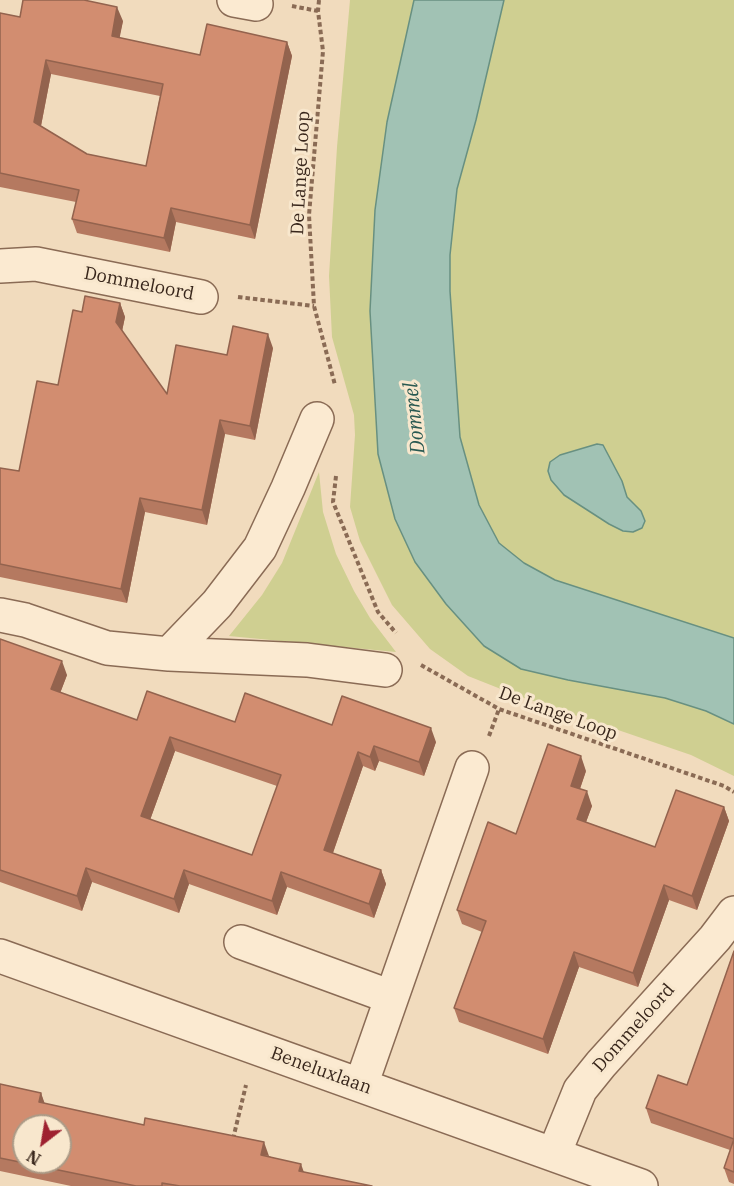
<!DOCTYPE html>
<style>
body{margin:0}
#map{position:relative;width:734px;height:1186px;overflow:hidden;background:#f1dbbd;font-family:"IBM Plex Serif",serif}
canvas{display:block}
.north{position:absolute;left:12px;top:1114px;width:60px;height:60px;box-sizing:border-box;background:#f8e7cd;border:2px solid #ab9a86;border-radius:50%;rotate:211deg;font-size:16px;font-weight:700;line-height:24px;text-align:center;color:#38261b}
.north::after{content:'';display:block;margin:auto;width:21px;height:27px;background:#9e2130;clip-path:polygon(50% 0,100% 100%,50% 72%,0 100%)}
</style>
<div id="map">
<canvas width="734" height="1186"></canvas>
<div class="north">N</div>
</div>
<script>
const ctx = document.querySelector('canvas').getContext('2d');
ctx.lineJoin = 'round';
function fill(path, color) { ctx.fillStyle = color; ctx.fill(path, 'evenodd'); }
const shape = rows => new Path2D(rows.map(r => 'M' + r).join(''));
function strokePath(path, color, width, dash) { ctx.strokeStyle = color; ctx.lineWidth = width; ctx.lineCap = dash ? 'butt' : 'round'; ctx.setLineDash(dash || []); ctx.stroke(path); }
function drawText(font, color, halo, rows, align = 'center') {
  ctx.font = font + ' "IBM Plex Serif",serif'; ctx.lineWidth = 6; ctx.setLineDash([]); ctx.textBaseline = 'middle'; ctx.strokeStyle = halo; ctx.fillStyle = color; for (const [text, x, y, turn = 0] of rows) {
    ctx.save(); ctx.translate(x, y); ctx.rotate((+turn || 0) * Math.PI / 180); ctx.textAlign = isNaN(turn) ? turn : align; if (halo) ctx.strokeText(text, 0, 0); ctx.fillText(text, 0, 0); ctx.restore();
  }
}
fill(shape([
 [350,0,414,0,387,122,375,210,370,311,378,454,395,519,415,562,446,604,484,646,568,680,665,698,706,711,734,724,734,776,691,755,516,695,468,676,430,649,392,605,360,541,350,507,355,435,354,415,332,337,329,276,337,147],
 [504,0,734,0,734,638,555,580,524,563,499,543,479,505,460,437,450,291,450,255,457,189,476,120],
 [603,445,622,481,627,497,641,511,560,455],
 [319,472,323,512,336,554,354,591,370,618,396,652,229,636,262,595,282,563]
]), '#cfcf91');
const water = shape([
 [414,0,504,0,476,120,457,189,450,255,450,291,460,437,479,505,499,543,524,563,555,580,734,638,734,724,706,711,665,698,568,680,521,669,484,646,446,604,415,562,395,519,378,454,370,311,375,210,387,122,414,0],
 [597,444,603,445,622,481,627,497,641,511,645,521,642,528,633,532,623,531,609,524,564,495,551,480,548,471,550,462,560,455,597,444]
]);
fill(water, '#a1c2b4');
strokePath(water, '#689081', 1.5);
const street = shape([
 [234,0,256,4],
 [0,266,36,264,201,297],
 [0,615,25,620,107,648,169,654,307,660,385,670],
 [169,654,217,604,260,548,288,488,317,419],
 [241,942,391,997],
 [0,956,641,1186],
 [361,1085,472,768],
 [554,1154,580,1090,601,1064,715,938,734,913]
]);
strokePath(street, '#8a6b55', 36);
strokePath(shape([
 [319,0,318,11,323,51,309,215,314,306,335,385],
 [292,6,318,11],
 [238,297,314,306],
 [336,476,333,502,378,612,396,633],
 [421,665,499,709,724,786,734,792],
 [489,736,499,709],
 [233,1139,246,1085]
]), '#8a6b55', 4, [4.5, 3]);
strokePath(street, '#fbead1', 33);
fill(shape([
 [0,13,20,17,123,21,119,38,200,55,287,42,292,56,255,239,176,222,170,252,77,233,72,219,76,202,0,187],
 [51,74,160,96,146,166,87,154,41,126],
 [120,303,125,317,122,331,167,394,227,355,273,348,255,440,225,434,207,525,145,512,127,603,0,577,0,468,19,471,58,385,82,312],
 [0,639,67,675,60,693,137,720,332,725,436,742,424,776,379,761,375,771,363,766,333,853,381,870,386,884,374,918,287,887,277,915,189,884,179,913,92,882,82,911,0,882],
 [175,751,277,786,252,855,150,820],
 [586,771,580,789,592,806,586,822,655,847,724,807,729,821,697,910,669,900,638,987,579,967,548,1054,459,1022,454,1008,482,932,462,924,457,910,516,834],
 [734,951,734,1184,729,1182,724,1168,730,1150,651,1123,646,1108,687,1085],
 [0,1084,41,1093,44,1103,269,1156,304,1172,372,1186,71,1186,0,1171]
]), '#b57960');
fill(shape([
 [117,7,123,21,117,51,112,36],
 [287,42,292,56,255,239,250,225],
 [46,60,51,74,39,136,34,122],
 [171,208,176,222,170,252,164,238],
 [120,303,125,317,121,336,116,322],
 [268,334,273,348,255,440,250,426],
 [220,420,225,434,207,525,202,510],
 [140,498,145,512,127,603,121,589],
 [62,661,67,675,56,704,51,689],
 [431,728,436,742,424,776,419,762],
 [170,737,175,751,146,831,141,816],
 [374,746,379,761,375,771,370,757],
 [358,752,363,766,329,864,324,850],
 [581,756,586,771,576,800,571,786],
 [587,791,592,806,582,833,577,819],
 [724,807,729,821,697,910,692,896],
 [86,868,92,882,82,911,77,896],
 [184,870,189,884,179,913,174,899],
 [381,870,386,884,374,918,369,904],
 [281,872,287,887,277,915,272,901],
 [664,885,669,900,638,987,633,973],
 [574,952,579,967,548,1054,543,1039],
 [41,1093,46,1107,39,1102],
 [264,1142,269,1156,261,1155],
 [301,1164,306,1178,299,1171]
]), '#93634e');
const building = shape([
 [23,0,84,0,117,7,112,36,200,55,207,24,287,42,250,225,171,208,164,238,72,219,79,190,0,173,0,13,20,17,23,0],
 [46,60,163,84,146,166,87,154,34,122,46,60],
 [85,296,120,303,116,322,167,394,176,345,227,355,233,326,268,334,250,426,220,420,202,510,140,498,121,589,0,564,0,468,19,471,37,381,58,385,73,310,82,312,85,296],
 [0,639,62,661,51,689,137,720,147,691,235,722,245,693,332,725,342,696,431,728,419,762,374,746,370,757,358,752,324,850,381,870,369,904,281,872,272,901,184,870,174,899,86,868,77,896,0,870,0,639],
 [170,737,281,775,252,855,141,816,170,737],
 [548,744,581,756,571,786,587,791,577,819,655,847,676,790,724,807,692,896,664,885,633,973,574,952,543,1039,454,1008,486,921,457,910,488,822,516,834,548,744],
 [734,951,734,1172,724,1168,734,1139,646,1108,658,1075,687,1085,734,951],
 [0,1084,41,1093,39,1102,144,1125,145,1118,264,1142,261,1155,301,1164,299,1171,372,1186,180,1186,162,1183,162,1186,136,1186,0,1158,0,1084],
 [24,1126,60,1126,60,1162,24,1162,24,1126]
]);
fill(building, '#d28d70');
strokePath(building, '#93634e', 1.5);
drawText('18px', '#38261b', '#f8e7cd', [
 ["De Lange Loop",301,173,-87],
 ["Dommeloord",139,284,11],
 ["De Lange Loop",558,714,20],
 ["Dommeloord",634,1028,-48],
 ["Beneluxlaan",321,1071,20]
]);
drawText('italic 20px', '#295951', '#f8e7cd', [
 ["Dommel",415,418,-96]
]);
</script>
